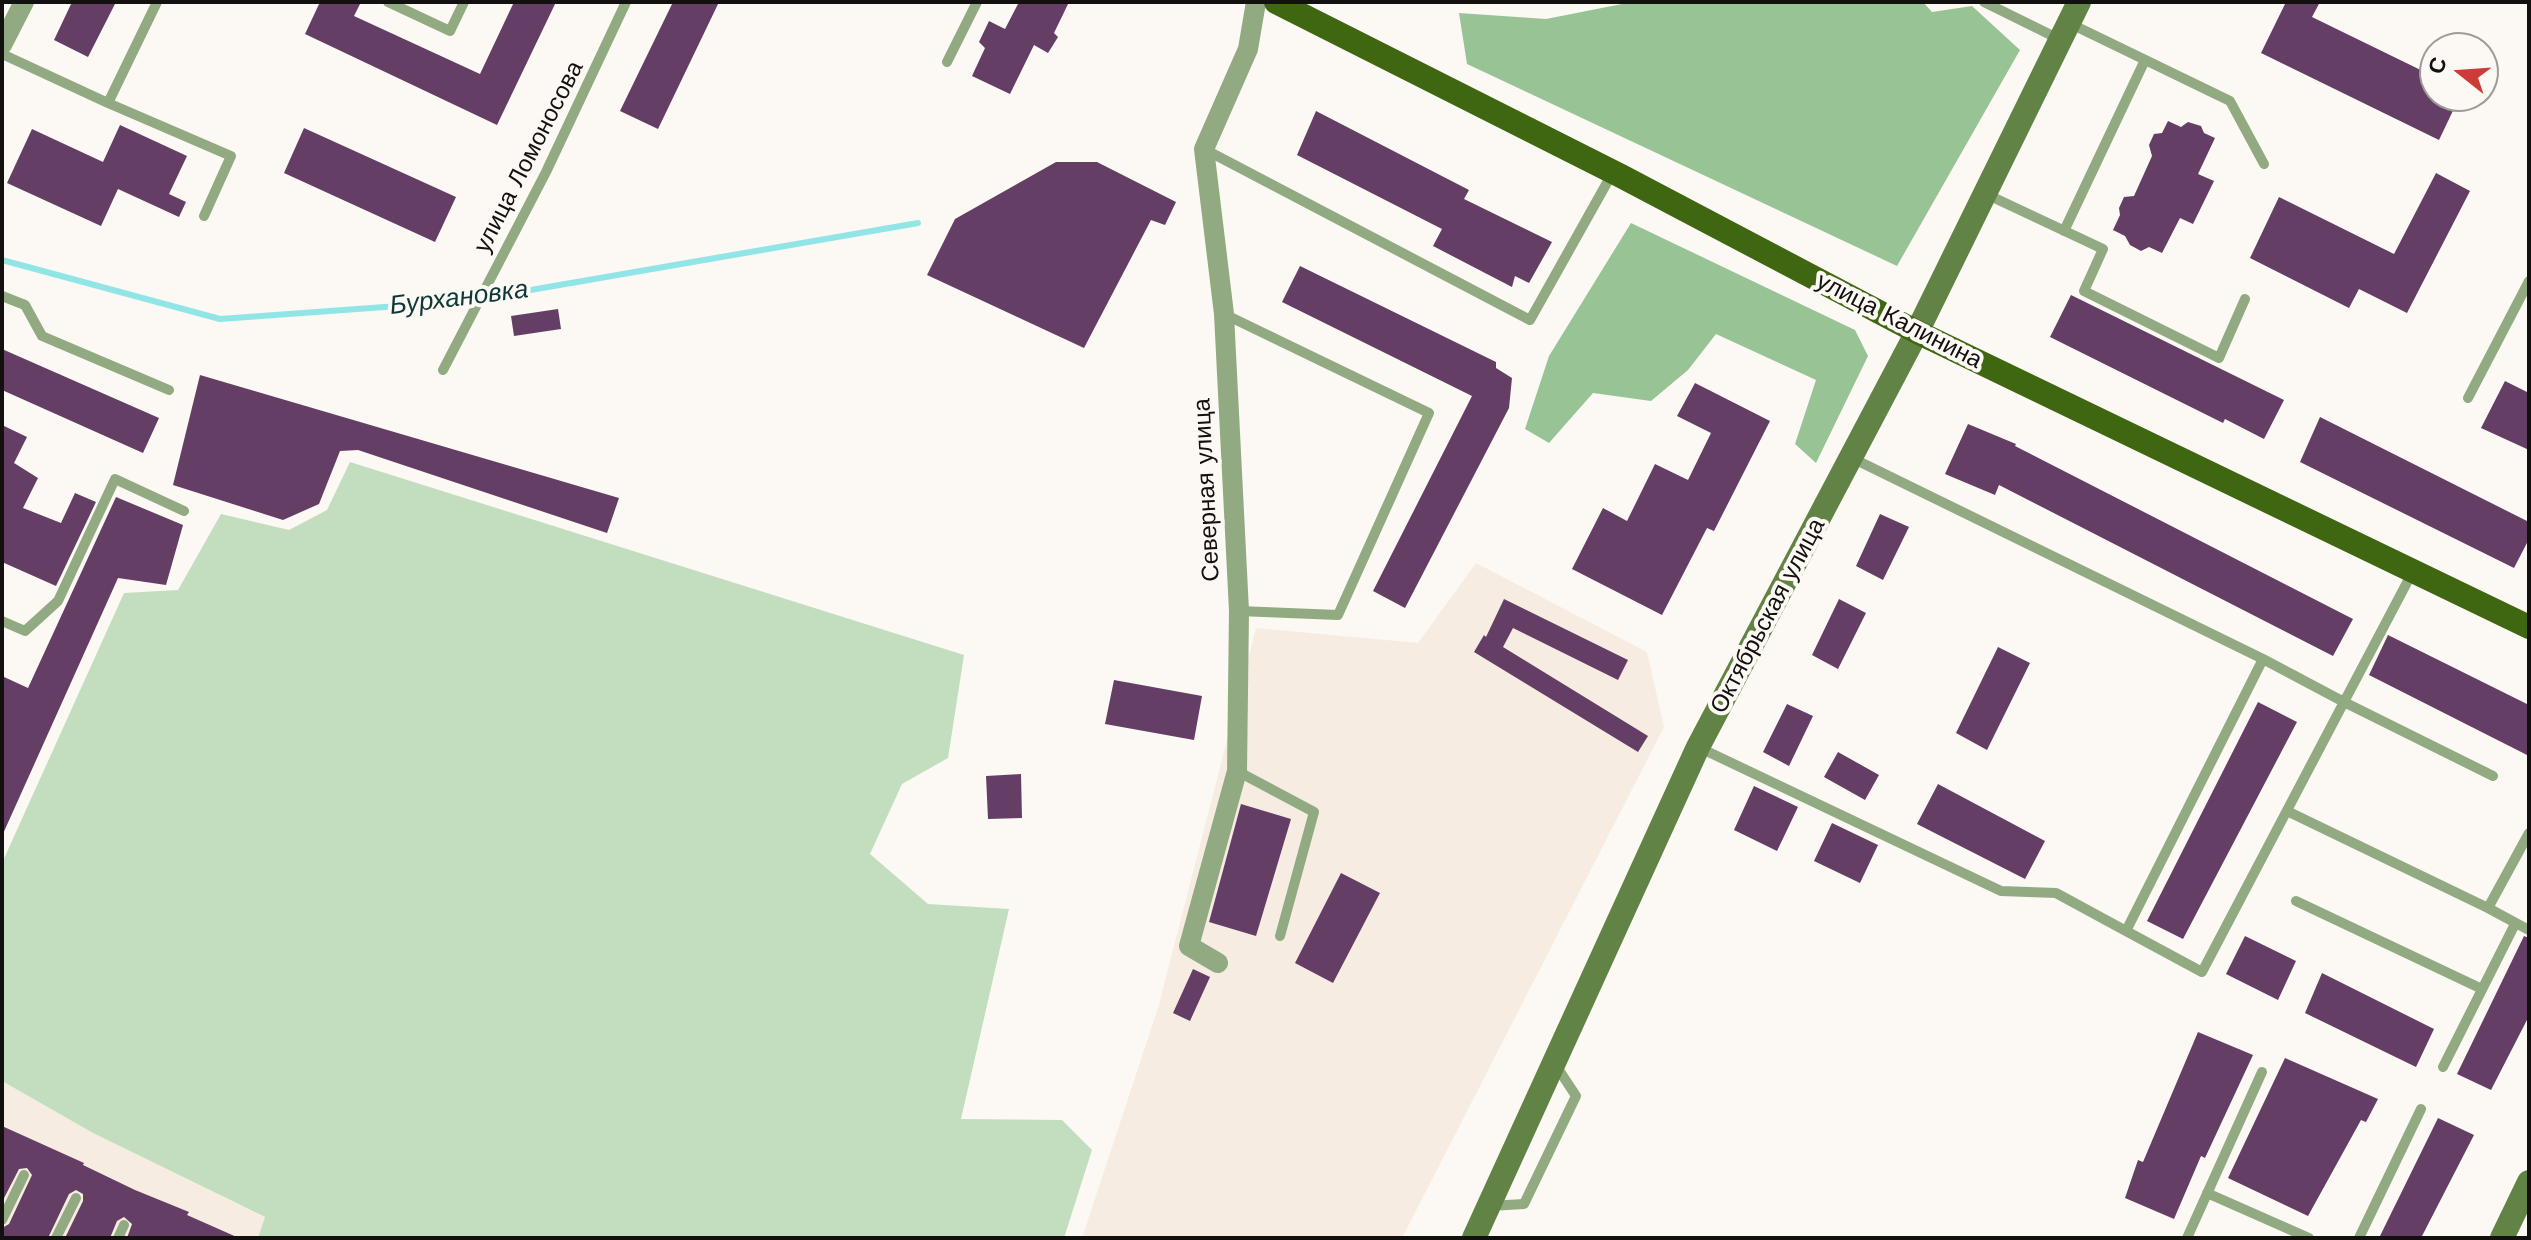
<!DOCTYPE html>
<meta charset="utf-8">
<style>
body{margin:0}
#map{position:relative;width:2531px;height:1240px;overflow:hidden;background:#fcf8f3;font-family:"Work Sans",sans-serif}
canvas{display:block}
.frame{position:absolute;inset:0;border:4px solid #131110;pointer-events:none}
.north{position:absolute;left:2419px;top:32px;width:80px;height:80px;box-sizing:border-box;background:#fcf8f3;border:2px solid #9f9c98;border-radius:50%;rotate:287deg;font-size:22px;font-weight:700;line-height:32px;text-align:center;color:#131110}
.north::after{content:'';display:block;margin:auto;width:28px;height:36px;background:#cc3d3a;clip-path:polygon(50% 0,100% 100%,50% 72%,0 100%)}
</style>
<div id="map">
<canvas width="2531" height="1240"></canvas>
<div class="frame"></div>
<div class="north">С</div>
</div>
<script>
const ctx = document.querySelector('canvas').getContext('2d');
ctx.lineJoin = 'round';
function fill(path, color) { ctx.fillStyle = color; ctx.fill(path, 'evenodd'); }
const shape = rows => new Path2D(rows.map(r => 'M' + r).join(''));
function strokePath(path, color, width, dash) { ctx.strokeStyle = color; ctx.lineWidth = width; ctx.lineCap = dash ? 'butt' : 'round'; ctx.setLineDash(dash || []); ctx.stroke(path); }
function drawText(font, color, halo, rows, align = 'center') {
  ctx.font = font + ' "Work Sans",sans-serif'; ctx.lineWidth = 8; ctx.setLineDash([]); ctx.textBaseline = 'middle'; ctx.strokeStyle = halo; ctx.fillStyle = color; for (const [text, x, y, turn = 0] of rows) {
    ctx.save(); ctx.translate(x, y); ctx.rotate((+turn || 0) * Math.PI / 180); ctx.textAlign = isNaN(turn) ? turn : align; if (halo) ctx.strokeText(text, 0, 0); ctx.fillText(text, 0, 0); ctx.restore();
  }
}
fill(shape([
 [1476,563,1647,652,1664,727,1402,1238,1082,1238,1158,1008,1256,628,1418,643],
 [2,1081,93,1133,266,1218,259,1238,2,1238]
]), '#f6ece2');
fill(shape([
 [350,462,964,655,948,758,902,784,870,854,928,904,1009,909,961,1119,1062,1120,1092,1150,1064,1238,258,1238,265,1217,93,1133,2,1081,2,863,124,593,178,590,221,514,289,530,327,510]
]), '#c2debf');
fill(shape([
 [1632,2,1923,2,1932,12,1972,6,2020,50,1897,266,1467,64,1459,13,1546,19],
 [1631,223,1855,330,1868,356,1816,463,1795,444,1816,380,1716,334,1688,370,1651,401,1593,393,1549,443,1525,429,1549,356]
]), '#98c495');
strokePath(shape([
 [2,260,220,319,467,301,918,223]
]), '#91e5e6', 6);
fill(shape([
 [72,2,116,2,88,57,54,40],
 [320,2,361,2,354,16,480,74,514,2,556,2,497,125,305,34],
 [673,2,719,2,658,129,620,111],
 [1019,2,1069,2,1054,33,1058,37,1048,53,1034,45,1010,94,972,76,985,48,979,42,989,21,1005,29],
 [2286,2,2320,2,2312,17,2435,77,2435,96,2460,96,2439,140,2261,53],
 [1316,111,1469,190,1464,199,1552,242,1529,283,1515,276,1512,287,1433,246,1442,229,1297,155],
 [2168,121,2181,127,2188,122,2201,126,2204,133,2215,138,2198,174,2214,181,2193,224,2180,218,2162,253,2149,247,2141,251,2130,245,2125,236,2113,230,2120,215,2119,208,2124,197,2134,196,2152,156,2149,145,2154,134,2162,133],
 [120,125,187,156,169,194,186,202,179,217,118,189,101,226,7,183,32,129,103,162],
 [304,128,456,197,435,242,284,173],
 [1056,162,1097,162,1176,202,1165,225,1151,220,1084,348,927,275,955,219],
 [2436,173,2470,191,2407,313,2359,289,2349,308,2250,258,2279,197,2394,254],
 [1300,266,1496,362,1496,368,1512,378,1509,408,1405,608,1373,591,1472,396,1282,302],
 [2071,295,2284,400,2264,439,2225,419,2223,423,2050,337],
 [558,309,561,329,514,336,511,316],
 [2,349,159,418,143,453,2,390],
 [200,375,619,498,607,533,358,450,340,451,319,504,283,520,173,485],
 [2505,381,2529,393,2529,450,2481,428],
 [1695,383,1770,421,1714,531,1707,528,1662,615,1572,569,1603,508,1627,521,1655,464,1688,480,1711,433,1677,416],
 [2320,417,2529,522,2529,539,2514,568,2300,462],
 [1968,424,2016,444,2015,446,2353,619,2333,656,1999,485,1995,495,1945,474],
 [2,425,27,437,14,463,38,478,23,508,61,523,75,493,96,502,56,586,2,562],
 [116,497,183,525,166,585,118,578,2,836,2,676,28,688],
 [1880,514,1909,527,1883,580,1856,566],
 [1504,599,1628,660,1618,680,1513,628,1503,647,1648,736,1638,752,1474,652,1484,635,1486,637],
 [1839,599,1866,613,1838,669,1812,655],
 [2388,635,2529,705,2529,756,2369,675],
 [1998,647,2030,663,1987,750,1956,733],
 [1114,680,1202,696,1194,740,1105,724],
 [2258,702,2297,722,2183,939,2147,921],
 [1787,704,1813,716,1789,766,1763,752],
 [1838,752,1879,775,1865,800,1824,777],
 [1021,774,1022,818,988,819,986,776],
 [1938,784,2045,841,2025,879,1917,824],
 [1754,786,1798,807,1777,851,1734,830],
 [1241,804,1291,819,1256,936,1209,922],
 [1832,823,1878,845,1860,883,1814,861],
 [1341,873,1380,893,1333,983,1295,963],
 [2245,936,2296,961,2278,1000,2226,974],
 [2524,936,2529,938,2529,1016,2491,1090,2457,1074],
 [1193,969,1210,977,1190,1021,1173,1013],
 [2322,973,2434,1029,2416,1067,2305,1013],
 [2198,1032,2253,1055,2205,1158,2201,1156,2174,1219,2125,1198,2138,1160,2143,1162],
 [2285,1058,2378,1099,2366,1122,2361,1120,2308,1216,2228,1178],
 [2438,1118,2474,1135,2421,1238,2379,1238],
 [2,1126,84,1163,83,1165,135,1190,189,1212,187,1215,239,1238,127,1238,132,1224,124,1217,117,1221,110,1238,65,1238,83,1201,83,1194,76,1190,69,1194,48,1238,2,1238,2,1228,9,1224,32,1175,27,1168,19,1169,2,1202]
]), '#653e66');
strokePath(shape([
 [388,2,450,31,464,2],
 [1984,2,2059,39],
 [2069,23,2230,101,2264,164],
 [2,54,108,103,157,2],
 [947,62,977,2],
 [108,103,231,156,204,216],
 [1204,149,1530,320,1613,172],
 [1986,194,2103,249,2084,291,2219,358,2245,299],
 [2064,231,2145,60],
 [2,296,25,305,42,336,169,390],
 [1224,314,1429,413,1338,615,1239,611],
 [443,370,546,172,626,2],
 [2468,398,2529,281],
 [1852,458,2263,659,2344,702,2412,573],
 [2,621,25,631,58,601,115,479,184,511],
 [2263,659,2126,931,2202,972,2344,702,2493,776],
 [1698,747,2001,891,2056,893,2126,931],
 [1237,771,1314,812,1280,936],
 [2287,811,2488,908],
 [2529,833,2488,908,2529,930],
 [2296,901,2482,989],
 [2443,1067,2515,924],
 [2207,1193,2309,1238],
 [1490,1206,1524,1204,1576,1096,1555,1064],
 [2,1220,24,1175],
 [56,1238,76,1198],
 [118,1238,124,1225],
 [2187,1238,2262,1072],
 [2359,1238,2421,1109]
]), '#92aa81', 10);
strokePath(shape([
 [2,45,24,2],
 [1218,963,1189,946,1237,771,1239,611,1224,314,1204,149,1248,49,1256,2]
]), '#92aa81', 20);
strokePath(shape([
 [1474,1238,1698,747,1917,332,2079,2],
 [2502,1238,2529,1182]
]), '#628346', 24);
strokePath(shape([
 [1276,2,1621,176,1917,332,2529,627]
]), '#3f6712', 24);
drawText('24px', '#131110', '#fcf8f3', [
 ["улица Ломоносова",529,157,-63],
 ["улица Калинина",1899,321,27],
 ["Северная улица",1207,490,-93],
 ["Октябрьская улица",1768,616,-62]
]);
drawText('italic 26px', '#0f3839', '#fcf8f3', [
 ["Бурхановка",459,298,-7]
]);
</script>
